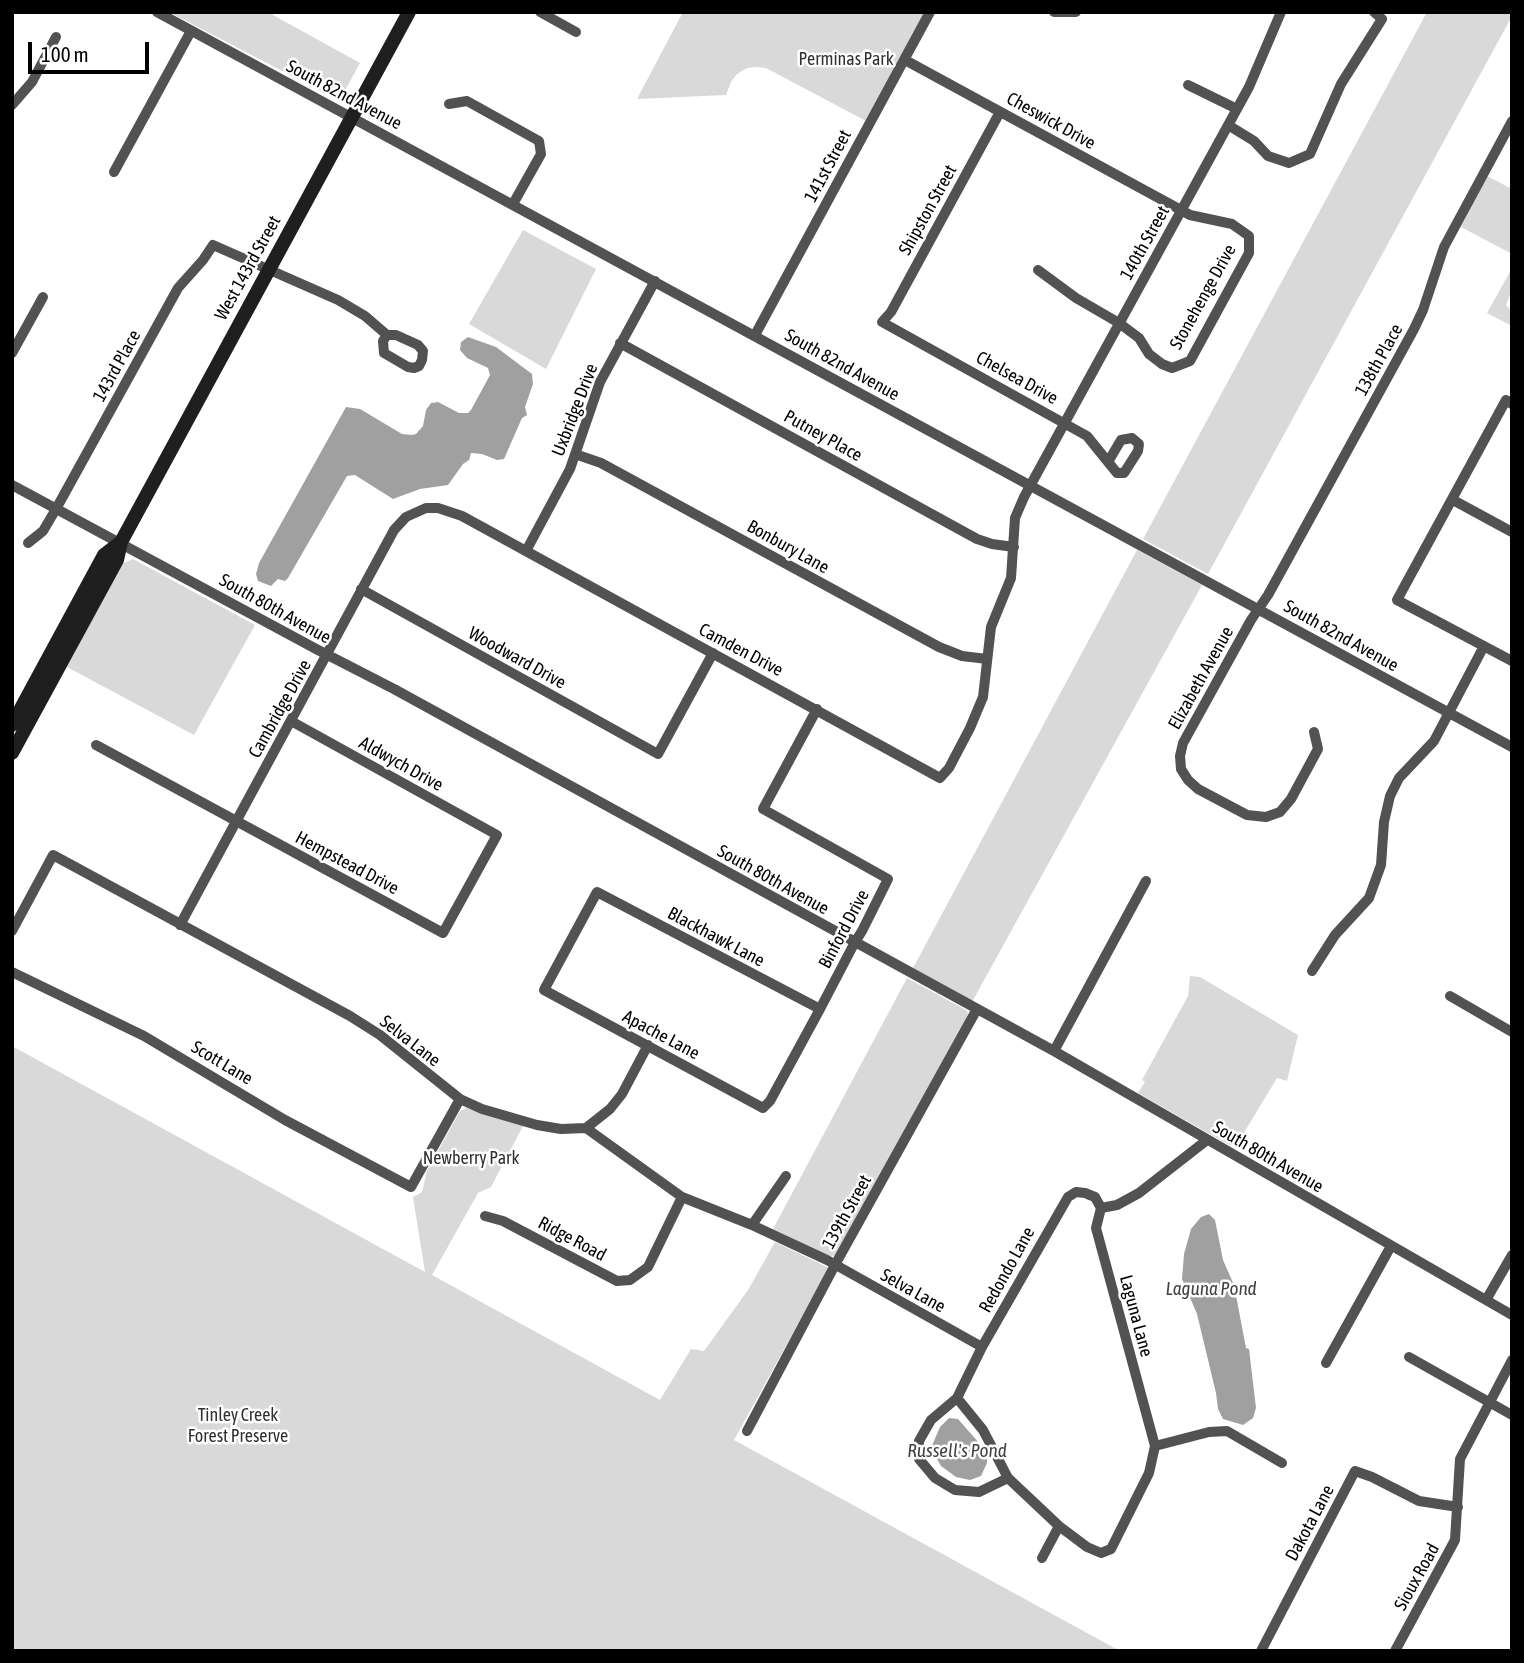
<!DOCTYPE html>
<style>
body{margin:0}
#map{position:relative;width:1524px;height:1663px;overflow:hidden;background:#fff;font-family:"Asap Condensed",sans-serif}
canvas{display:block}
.frame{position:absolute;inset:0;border:14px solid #000;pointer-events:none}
.scale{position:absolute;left:28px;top:42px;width:121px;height:32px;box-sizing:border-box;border:4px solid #000;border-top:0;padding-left:9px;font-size:21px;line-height:24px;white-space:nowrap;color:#000;-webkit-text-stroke:5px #fff;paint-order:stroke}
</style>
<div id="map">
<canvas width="1524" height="1663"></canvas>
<div class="frame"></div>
<div class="scale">100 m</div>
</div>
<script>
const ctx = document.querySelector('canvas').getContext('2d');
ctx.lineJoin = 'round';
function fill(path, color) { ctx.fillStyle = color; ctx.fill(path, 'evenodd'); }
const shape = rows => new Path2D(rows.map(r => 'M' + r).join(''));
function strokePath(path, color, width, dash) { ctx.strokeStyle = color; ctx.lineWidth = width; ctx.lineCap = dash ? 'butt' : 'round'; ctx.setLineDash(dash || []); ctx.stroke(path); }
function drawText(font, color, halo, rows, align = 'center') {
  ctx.font = font + ' "Asap Condensed",sans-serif'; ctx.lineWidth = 5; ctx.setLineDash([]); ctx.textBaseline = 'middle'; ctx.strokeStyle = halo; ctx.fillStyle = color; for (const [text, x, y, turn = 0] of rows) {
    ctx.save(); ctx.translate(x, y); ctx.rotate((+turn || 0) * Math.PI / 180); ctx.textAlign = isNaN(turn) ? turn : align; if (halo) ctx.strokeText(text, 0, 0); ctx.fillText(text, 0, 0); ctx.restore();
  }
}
fill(shape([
 [169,12,272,12,273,15,360,63,341,98,336,99],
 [683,12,926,12,866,121,766,68,756,67,747,68,737,74,731,82,726,95,637,99],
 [1427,12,1512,12,1512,16,1208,574,1143,539],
 [1487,176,1512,189,1512,254,1461,227],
 [523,230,596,269,546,369,469,324],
 [1512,268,1512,290,1506,305,1512,312,1512,326,1487,313],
 [1137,550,1202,585,972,1002,913,968],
 [133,559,255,625,194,735,67,667,122,564],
 [1190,976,1200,977,1298,1035,1287,1081,1277,1078,1239,1141,1236,1139,1231,1146,1138,1093,1145,1082,1142,1080,1188,996],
 [907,978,966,1010,968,1013,967,1018,838,1255,829,1257,773,1229],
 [12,1046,425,1272,413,1197,422,1192,427,1171,460,1111,466,1108,523,1126,491,1187,478,1193,432,1275,660,1400,691,1349,704,1351,748,1290,775,1242,829,1268,734,1440,1120,1651,12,1651]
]), '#d9d9d9');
fill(shape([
 [468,337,496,347,532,374,533,384,525,407,527,415,522,418,504,459,497,460,482,454,471,453,469,460,463,464,448,485,420,489,393,499,355,475,347,476,288,578,285,581,278,579,271,586,258,581,256,574,259,563,346,407,360,409,402,434,412,435,416,434,423,426,426,410,431,403,438,402,459,413,468,413,471,410,490,375,488,368,467,358,460,350,461,342],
 [1209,1214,1215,1220,1223,1260,1234,1285,1246,1348,1249,1349,1256,1408,1253,1418,1243,1425,1223,1419,1218,1409,1216,1393,1197,1314,1182,1279,1184,1254,1191,1229,1201,1217],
 [949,1418,958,1419,987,1452,987,1463,981,1476,970,1480,956,1477,941,1466,931,1448,940,1427]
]), '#a0a0a0');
strokePath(shape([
 [157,12,1512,747],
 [540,12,576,32],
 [1054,12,1076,12],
 [905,60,1190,215,1232,224,1249,236,1249,253,1190,361,1172,368,1162,364,1149,354,1139,338,1119,323,1076,298,1038,270],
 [1188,85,1237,109],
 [449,104,467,101,539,141,541,154,513,204],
 [12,105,32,82,56,37],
 [1000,112,891,312,882,322,1087,436,1108,462,1117,473,1124,473,1138,451,1139,444,1132,438,1121,440,1108,462],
 [1228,125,1254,141,1268,156,1289,163,1310,154,1341,84,1382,19,1374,12],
 [114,172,191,31],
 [755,335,930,12],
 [620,343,977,539,992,544,1014,547],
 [12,353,43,297],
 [1512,404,1506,400,1397,600,1512,661],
 [575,454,601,463,939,647,962,656,987,659],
 [12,485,318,650,394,689,1054,1051,1512,1315],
 [1453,500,1512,532],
 [28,543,43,531,56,509,178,288,203,260,213,245,338,300,365,316,387,335,396,335,418,345,423,351,422,360,419,366,414,368,408,367,384,353,383,341,387,335],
 [526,551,570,469,600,382,655,281],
 [361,589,658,754,713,653],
 [817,709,763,809,888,879,862,931,855,942,820,1009,770,1101,763,1108,544,990,597,892,820,1009],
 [1314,732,1318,749,1291,799,1280,812,1266,817,1247,815,1198,789,1188,780,1181,769,1180,756,1183,743,1251,620,1268,595,1414,329,1423,310,1444,247,1512,121],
 [96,745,443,933,497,835,291,721],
 [180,925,394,530,406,517,426,508,438,508,462,516,940,778,949,768,970,728,983,697,991,627,1011,578,1015,518,1024,497,1249,87,1281,12],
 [12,931,53,855,350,1016,380,1035,460,1099,482,1109,537,1125,561,1129,586,1128,682,1197,752,1225,827,1260,982,1347],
 [1312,971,1335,935,1369,898,1381,865,1384,822,1390,796,1399,778,1434,741,1484,646],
 [12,972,144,1036,285,1120,411,1187,460,1099],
 [1450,996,1512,1032],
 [1054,1051,1146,881],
 [586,1128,610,1109,622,1094,648,1045],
 [1101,1208,1095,1197,1085,1193,1076,1192,1068,1197,982,1347,957,1398,931,1420,919,1441,919,1459,935,1478,955,1490,979,1492,1008,1478,1059,1526,1087,1547,1101,1553,1111,1549,1149,1473,1155,1446,1096,1228,1101,1208,1117,1205,1139,1193,1207,1140],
 [485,1216,503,1221,617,1281,630,1280,648,1267,682,1197],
 [752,1225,786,1176],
 [1486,1300,1512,1255],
 [1409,1357,1512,1415],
 [1326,1363,1391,1246],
 [957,1398,983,1430,1008,1478],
 [747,1431,835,1265,977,1009],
 [1155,1446,1209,1432,1227,1431,1282,1463],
 [1042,1558,1059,1526],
 [1261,1651,1355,1471,1372,1477,1419,1501,1458,1507],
 [1395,1651,1455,1540,1460,1459,1512,1360]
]), '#525252', 10);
strokePath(shape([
 [12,725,104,555,121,542],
 [12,753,117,560,121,542,409,12]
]), '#1f1f1f', 14);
drawText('18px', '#303030', '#fff', [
 ["Perminas Park",846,59],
 ["Newberry Park",471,1158],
 ["Tinley Creek",238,1415],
 ["Forest Preserve",238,1436]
]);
drawText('18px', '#000', '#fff', [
 ["South 82nd Avenue",344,95,28],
 ["Cheswick Drive",1051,121,29],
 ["141st Street",828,166,-62],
 ["Shipston Street",928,210,-61],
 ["140th Street",1145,243,-61],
 ["West 143rd Street",248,268,-61],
 ["Stonehenge Drive",1203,297,-61],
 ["138th Place",1379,360,-61],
 ["South 82nd Avenue",842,365,29],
 ["143rd Place",117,366,-61],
 ["Chelsea Drive",1017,378,29],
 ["Uxbridge Drive",575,410,-69],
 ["Putney Place",823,436,29],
 ["Bonbury Lane",788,547,29],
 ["South 80th Avenue",275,609,29],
 ["South 82nd Avenue",1341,636,29],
 ["Camden Drive",741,650,28],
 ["Woodward Drive",517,658,29],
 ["Elizabeth Avenue",1201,678,-61],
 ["Cambridge Drive",280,709,-61],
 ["Aldwych Drive",401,764,29],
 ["Hempstead Drive",347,863,28],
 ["South 80th Avenue",773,880,29],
 ["Binford Drive",844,929,-62],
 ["Blackhawk Lane",716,937,28],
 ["Apache Lane",661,1035,28],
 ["Selva Lane",410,1041,38],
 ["Scott Lane",222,1063,31],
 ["South 80th Avenue",1268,1157,30],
 ["139th Street",847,1212,-61],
 ["Ridge Road",572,1239,28],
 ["Redondo Lane",1007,1270,-61],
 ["Selva Lane",913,1291,29],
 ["Laguna Lane",1136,1316,75],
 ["Dakota Lane",1310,1523,-62],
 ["Sioux Road",1417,1577,-61]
]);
drawText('italic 19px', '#414141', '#fff', [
 ["Laguna Pond",1211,1289],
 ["Russell's Pond",957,1451]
]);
</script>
